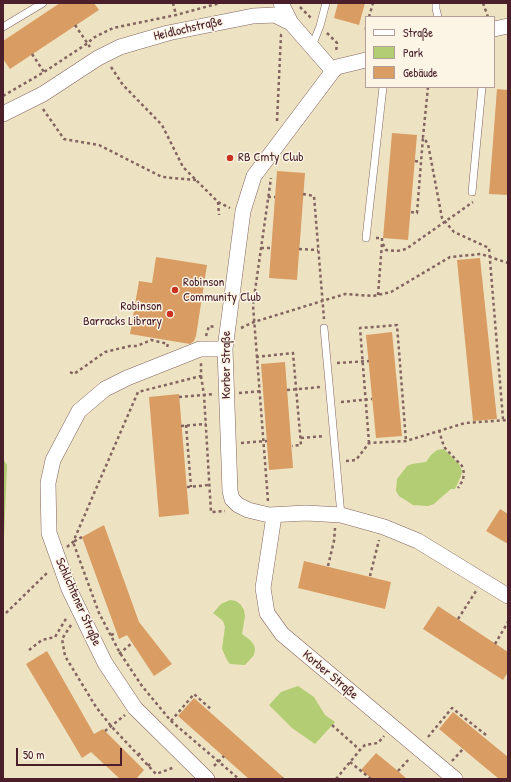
<!DOCTYPE html>
<meta charset="utf-8">
<style>
body{margin:0}
#map{position:relative;width:511px;height:782px;overflow:hidden;background:#ede3c2;font-family:"Patrick Hand",sans-serif}
canvas{display:block}
.frame{position:absolute;inset:0;border:4px solid #4a1f2b;pointer-events:none}
.legend{position:absolute;left:365px;top:16px;width:130px;height:72px;box-sizing:border-box;background:#fcf5e5;border:1px solid #b59f9b;margin:0;padding:5px 7px;list-style:none;font-size:12px;color:#4a1f2b}
.legend li{display:flex;align-items:center;gap:8px;height:20px}
.legend b{width:20px;border:1px solid #b59f9b}
.scale{position:absolute;left:16px;top:748px;width:106px;height:18px;box-sizing:border-box;border:2px solid #4a1f2b;border-top:0;padding-left:5px;font-size:12px;line-height:14px;white-space:nowrap;color:#4a1f2b;-webkit-text-stroke:3px #fcf5e5;paint-order:stroke}
</style>
<div id="map">
<canvas width="511" height="782"></canvas>
<div class="frame"></div>
<ul class="legend">
<li><b style="height:5px;background:#fff"></b>Straße</li>
<li><b style="height:11px;background:#b2cd73"></b>Park</li>
<li><b style="height:11px;background:#d99c63"></b>Gebäude</li>
</ul>
<div class="scale">50 m</div>
</div>
<script>
const ctx = document.querySelector('canvas').getContext('2d');
ctx.lineJoin = 'round';
function fill(path, color) { ctx.fillStyle = color; ctx.fill(path, 'evenodd'); }
const shape = rows => new Path2D(rows.map(r => 'M' + r).join(''));
function strokePath(path, color, width, dash) { ctx.strokeStyle = color; ctx.lineWidth = width; ctx.lineCap = dash ? 'butt' : 'round'; ctx.setLineDash(dash || []); ctx.stroke(path); }
function drawText(font, color, halo, rows, align = 'center') {
  ctx.font = font + ' "Patrick Hand",sans-serif'; ctx.lineWidth = 3; ctx.setLineDash([]); ctx.textBaseline = 'middle'; ctx.strokeStyle = halo; ctx.fillStyle = color; for (const [text, x, y, turn = 0] of rows) {
    ctx.save(); ctx.translate(x, y); ctx.rotate((+turn || 0) * Math.PI / 180); ctx.textAlign = isNaN(turn) ? turn : align; if (halo) ctx.strokeText(text, 0, 0); ctx.fillText(text, 0, 0); ctx.restore();
  }
}
fill(shape([
 [444,449,459,464,462,471,461,476,455,489,451,489,444,495,434,504,428,506,413,505,399,496,396,491,397,479,407,466,412,464,426,462,431,455,437,450],
 [3,459,7,465,3,562],
 [230,600,236,601,241,605,244,610,245,616,242,634,250,640,254,645,255,649,254,655,245,665,230,664,227,660,222,649,225,627,223,621,213,613,221,604],
 [298,686,314,697,325,715,335,722,315,744,292,728,269,705,281,692]
]), '#b2cd73');
fill(shape([
 [60,3,94,3,99,10,10,69,3,59,3,41],
 [338,3,365,3,359,25,334,18],
 [497,89,508,90,508,195,489,194],
 [392,133,417,135,408,240,383,238],
 [277,171,305,173,297,280,269,278],
 [156,257,207,265,196,336,194,341,190,344,130,334,139,281,152,283],
 [480,258,497,419,473,421,457,260],
 [392,332,402,436,376,438,366,335],
 [285,362,293,468,269,470,261,364],
 [179,394,189,514,159,517,149,397],
 [500,509,508,514,508,544,486,531],
 [104,525,139,622,172,664,154,676,127,635,119,639,82,537],
 [304,561,391,582,385,609,298,588],
 [438,606,508,652,508,672,503,680,423,629],
 [47,651,94,734,103,729,144,770,136,779,120,779,91,752,82,758,26,664],
 [194,698,283,777,281,779,249,779,178,716],
 [453,712,508,757,508,779,499,779,439,729],
 [376,753,398,771,407,779,372,779,361,770]
]), '#d99c63');
const lane = shape([
 [436,3,436,9,438,17],
 [3,27,43,3],
 [312,46,320,26,326,3],
 [472,192,482,87],
 [366,238,383,87],
 [324,328,341,515]
]);
const street = shape([
 [281,3,291,23],
 [494,29,508,26],
 [366,60,337,67,333,71,254,176,243,211,225,349,230,491,232,499,238,505,248,510,269,515,306,513,341,515,384,527,418,541,508,596],
 [3,114,43,94,98,58,120,47,168,33,253,16,275,15,291,23,333,71],
 [274,516,263,588,267,613,282,634,455,779],
 [207,779,135,708,105,663,69,589,49,533,48,483,53,460,79,411,105,389,127,378,200,349,225,349]
]);
strokePath(lane, '#836460', 8);
strokePath(street, '#836460', 16);
strokePath(shape([
 [173,3,176,15],
 [483,3,488,17],
 [300,7,312,19],
 [369,17,373,3],
 [75,25,90,47],
 [366,27,366,30],
 [327,33,337,43,336,52],
 [32,54,44,72],
 [111,67,123,85,162,125,183,167,218,202,230,208],
 [428,87,423,137,428,144,442,218,454,232,489,248,503,419],
 [3,96,44,72,88,43,93,38,113,28,176,15,220,3],
 [43,109,64,139,99,145,162,177,196,180],
 [277,121,281,35,283,33],
 [415,161,421,162],
 [303,194,314,196,324,319],
 [268,197,275,197],
 [218,202,219,215],
 [411,212,417,213,423,137],
 [376,238,382,238,382,242,386,250,397,251,406,249,473,202],
 [261,248,271,248],
 [299,249,318,250],
 [378,295,382,243],
 [241,328,254,322,345,294,373,296,391,292,450,257,481,254,508,263],
 [206,336,209,326,215,327],
 [256,357,293,353,301,445,292,446],
 [337,363,369,361],
 [70,372,74,374,105,352,130,346,137,346,151,340,168,344,167,347],
 [201,376,204,395,211,512,225,511],
 [287,390,321,387],
 [239,393,263,391],
 [179,397,214,394],
 [341,402,372,399],
 [186,425,191,487],
 [181,426,206,424],
 [439,430,442,441,445,448,462,466,464,473,463,480,458,488],
 [301,438,324,436],
 [241,443,267,441],
 [369,443,360,328,397,325,406,441],
 [346,461,356,460,369,443,406,441,465,423,508,420],
 [187,487,209,485],
 [268,501,253,305,271,178],
 [82,537,73,542,99,613,120,653,142,686,171,721,239,779],
 [67,547,73,542,138,392,201,376,201,363],
 [328,566,334,541,335,528],
 [370,576,379,540],
 [6,613,48,572],
 [458,619,476,591],
 [71,625,62,639,65,656,96,707,111,726,156,774,175,767],
 [111,635,116,633],
 [495,644,508,622],
 [29,650,42,640,55,637,67,617],
 [119,654,132,643],
 [171,721,194,694,212,710],
 [332,725,360,750],
 [105,731,125,715],
 [428,737,452,708,486,735],
 [138,755,142,752],
 [452,761,463,749],
 [350,762,371,779],
 [148,766,152,762],
 [214,766,224,756],
 [398,771,410,758],
 [282,778,283,779],
 [336,779,360,750,365,745,378,743,384,736]
]), '#836460', 2.5, [3, 3]);
strokePath(lane, '#fff', 7);
strokePath(street, '#fff', 15);
for (const [x, y, r, color] of [
 [230,158,4,"#c8321e"],
 [175,290,4,"#c8321e"],
 [170,314,4,"#c8321e"]
]) { const dot = new Path2D(); dot.arc(x, y, r, 0, 2 * Math.PI); ctx.fillStyle = color; ctx.fill(dot); strokePath(dot, '#fcf5e5', 1.5); }
drawText('13px', '#4a1f2b', '#fcf5e5', [
 ["Heidlochstraße",188,29,-13],
 ["Korber Straße",227,365,-90],
 ["Schlichtener Straße",78,602,66],
 ["Korber Straße",330,675,40]
]);
drawText('13px', '#4a1f2b', '#fcf5e5', [
 ["RB Cmty Club",238,158],
 ["Robinson",183,283],
 ["Community Club",183,298],
 ["Robinson",162,307,"right"],
 ["Barracks Library",162,322,"right"]
], 'left');
</script>
